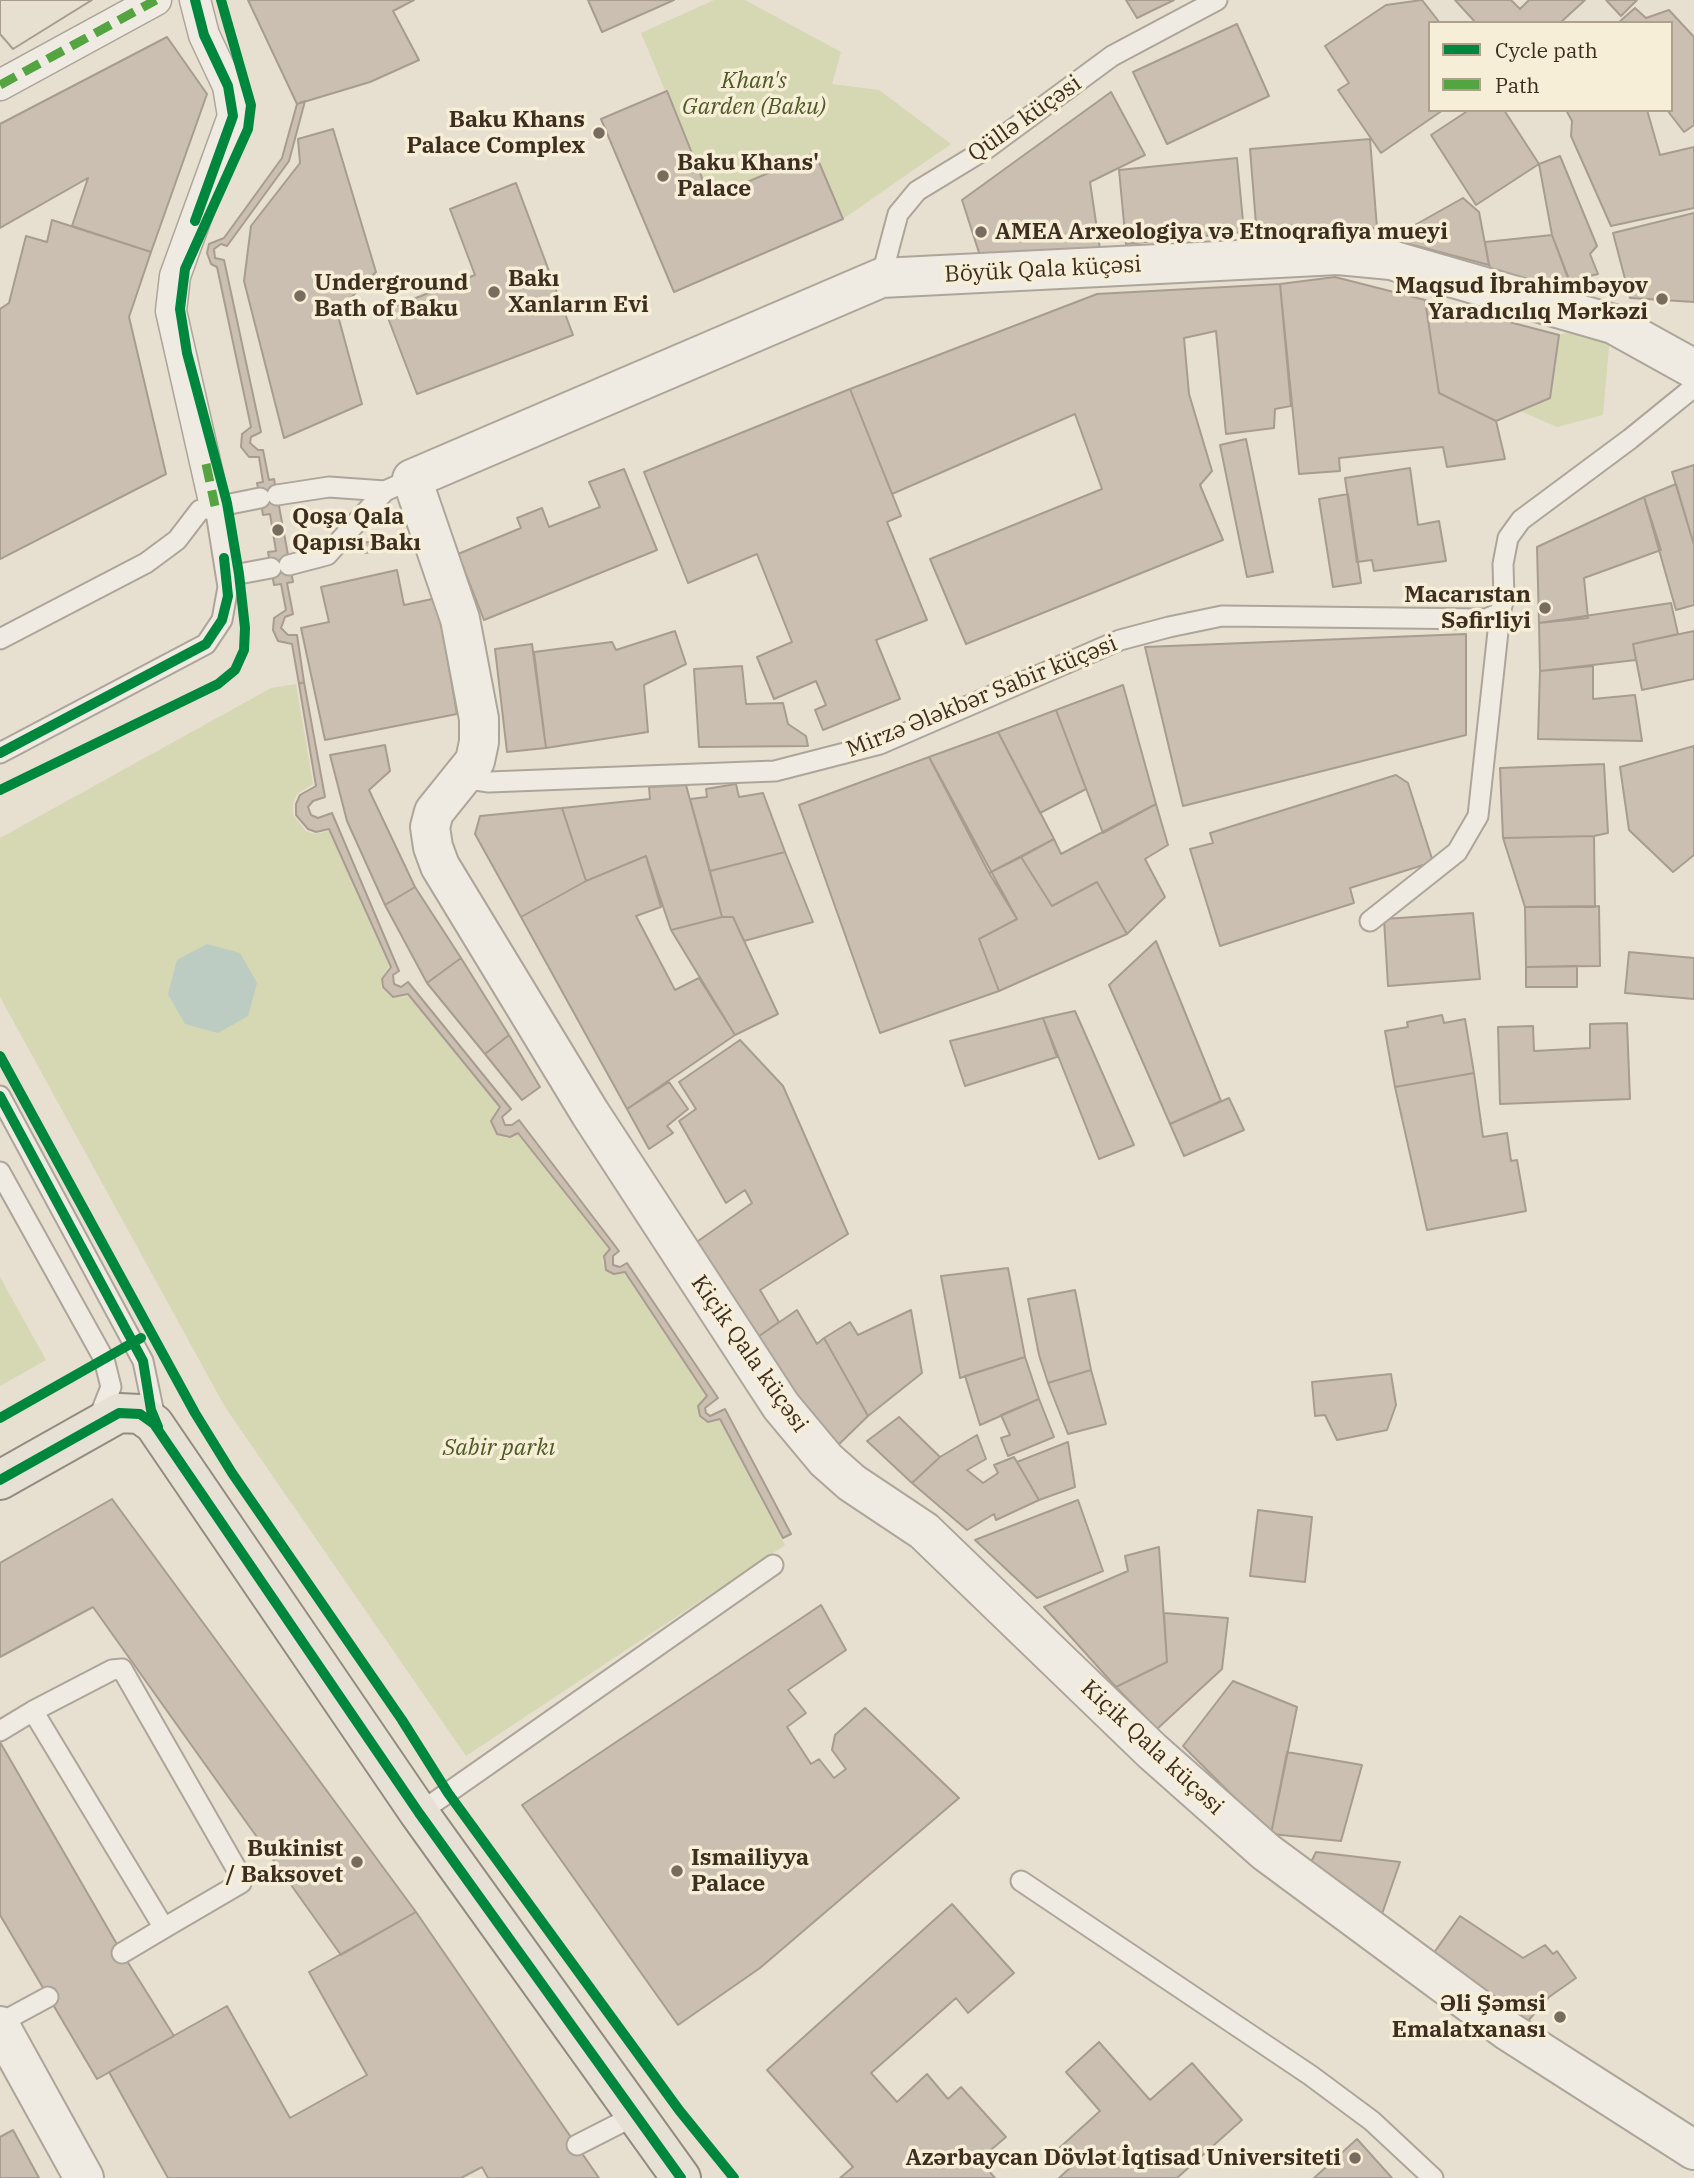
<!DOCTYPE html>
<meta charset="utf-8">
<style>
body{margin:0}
#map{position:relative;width:1694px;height:2178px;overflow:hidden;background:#e7e0d1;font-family:"IBM Plex Serif",serif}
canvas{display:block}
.legend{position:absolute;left:1428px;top:21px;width:245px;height:91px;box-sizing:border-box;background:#f7eed8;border:2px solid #ada18e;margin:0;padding:9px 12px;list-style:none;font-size:21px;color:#3d2e20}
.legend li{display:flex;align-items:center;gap:14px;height:35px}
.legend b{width:35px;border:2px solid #ada18e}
</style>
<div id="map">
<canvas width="1694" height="2178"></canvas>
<ul class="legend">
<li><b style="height:9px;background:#00873e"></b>Cycle path</li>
<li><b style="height:9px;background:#54a441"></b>Path</li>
</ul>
</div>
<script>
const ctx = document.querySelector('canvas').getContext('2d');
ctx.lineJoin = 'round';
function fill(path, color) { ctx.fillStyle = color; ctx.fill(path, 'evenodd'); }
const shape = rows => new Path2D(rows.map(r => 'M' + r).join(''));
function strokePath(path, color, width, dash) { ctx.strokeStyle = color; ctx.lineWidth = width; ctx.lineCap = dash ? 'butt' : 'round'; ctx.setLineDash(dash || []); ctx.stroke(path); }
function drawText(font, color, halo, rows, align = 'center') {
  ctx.font = font + ' "IBM Plex Serif",serif'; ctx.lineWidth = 7; ctx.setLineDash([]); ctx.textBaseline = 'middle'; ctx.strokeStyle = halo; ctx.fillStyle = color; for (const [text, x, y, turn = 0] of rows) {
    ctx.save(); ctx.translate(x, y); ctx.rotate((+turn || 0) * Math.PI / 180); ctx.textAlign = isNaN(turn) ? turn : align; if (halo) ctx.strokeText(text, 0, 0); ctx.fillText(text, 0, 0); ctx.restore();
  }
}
fill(shape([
 [714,0,745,0,841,52,832,84,879,90,951,144,843,219,815,153,710,198,641,33],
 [1572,331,1610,335,1603,415,1557,427,1520,411,1550,398,1559,335],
 [296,684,313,784,297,794,293,804,293,815,306,831,314,834,329,831,389,966,381,979,381,987,392,998,408,996,499,1107,490,1121,496,1134,506,1138,518,1134,609,1248,602,1261,606,1270,614,1275,625,1273,707,1395,698,1406,700,1416,709,1423,720,1420,785,1545,466,1756,225,1407,0,997,0,838,271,688],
 [0,1277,46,1360,0,1386]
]), '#d6d7b3');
fill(shape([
 [207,944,240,953,257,983,248,1016,218,1033,185,1024,168,994,177,960]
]), '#bcccc2');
const building = shape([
 [0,0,92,0,13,49,0,34,0,0],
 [0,0,92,0,13,49,0,34,0,0],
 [248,0,414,0,393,11,419,60,370,82,297,104,248,0],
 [588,0,674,0,602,32,588,0],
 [1126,0,1174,0,1137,18,1126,0],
 [1422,0,1440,23,1430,23,1430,110,1443,110,1381,153,1338,90,1349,83,1325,46,1386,5,1422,0],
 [1455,0,1511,0,1520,9,1529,0,1585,0,1560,23,1476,23,1455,0],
 [1606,0,1637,0,1621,16,1606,0],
 [1635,8,1646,18,1669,10,1694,37,1694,125,1684,132,1667,110,1671,110,1671,23,1618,23,1635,8],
 [1237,24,1269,96,1167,144,1133,72,1237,24],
 [167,37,207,94,151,252,72,226,88,178,0,228,0,124,167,37],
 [667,91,710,198,815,153,843,219,674,292,601,119,667,91],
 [1111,92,1145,155,1090,182,1101,256,983,265,962,200,1111,92],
 [305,101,289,161,227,246,221,244,214,249,215,258,224,260,261,432,251,437,250,443,258,450,263,450,269,480,274,479,293,582,287,583,293,614,285,617,281,628,288,635,297,635,304,682,299,684,292,644,278,641,273,630,274,618,286,610,281,584,274,585,268,552,276,551,270,514,263,515,260,498,257,483,263,482,259,457,249,457,241,447,242,434,251,427,217,267,211,264,207,253,209,244,224,238,282,158,297,104,305,101],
 [1469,110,1504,110,1539,164,1476,205,1431,135,1469,110],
 [1566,110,1647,110,1660,155,1694,147,1694,208,1611,226,1571,136,1572,121,1566,110],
 [333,129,376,272,337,312,362,404,284,438,244,281,251,226,300,163,298,139,333,129],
 [1370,139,1377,228,1257,237,1250,149,1370,139],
 [1560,156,1597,246,1590,254,1598,274,1569,281,1552,235,1539,164,1560,156],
 [1237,158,1244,232,1126,244,1119,170,1237,158],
 [516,183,573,335,417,394,385,310,475,275,450,209,516,183],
 [1463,198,1479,212,1489,265,1390,239,1463,198],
 [1694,213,1694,302,1630,298,1613,233,1694,213],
 [52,220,151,252,129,317,166,474,0,559,0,309,9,303,26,236,47,242,52,220],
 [1552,235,1574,292,1497,281,1489,265,1485,242,1552,235],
 [1335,277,1425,300,1439,393,1496,421,1505,459,1447,467,1443,447,1339,458,1340,471,1299,474,1280,284,1335,277],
 [1280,284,1291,406,1275,409,1274,428,1226,434,1216,331,1184,338,1189,394,1212,471,1200,485,1223,540,966,644,930,559,1102,489,1075,414,892,494,850,389,1097,294,1280,284],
 [1425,300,1559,335,1550,398,1496,421,1439,393,1425,300],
 [850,389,901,516,887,522,927,620,876,640,900,699,823,730,815,710,826,705,816,681,774,699,757,657,792,642,757,554,688,583,644,472,850,389],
 [1246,439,1273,572,1247,577,1220,445,1246,439],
 [1694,465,1694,545,1672,472,1694,465],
 [1410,468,1418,525,1439,521,1446,561,1374,571,1372,560,1357,562,1345,478,1410,468],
 [624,469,657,550,484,620,458,554,521,528,517,518,542,508,549,527,600,507,589,482,624,469],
 [1676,484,1694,545,1694,605,1676,610,1644,497,1676,484],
 [1348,494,1361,583,1333,587,1319,499,1348,494],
 [1644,497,1661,550,1584,578,1588,618,1539,623,1537,547,1644,497],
 [385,539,387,549,365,553,363,543,385,539],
 [397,570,404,605,437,598,457,714,325,740,301,628,329,622,321,587,397,570],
 [1671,603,1678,634,1633,644,1636,660,1540,671,1539,623,1671,603],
 [675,631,686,664,644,685,648,732,546,748,534,652,612,642,616,650,675,631],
 [1694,631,1694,679,1642,690,1633,644,1694,631],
 [1466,634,1466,735,1183,806,1145,647,1466,634],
 [532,644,546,748,507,752,495,649,532,644],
 [742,666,746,704,783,703,788,724,806,736,808,746,699,747,694,669,742,666],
 [1593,666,1593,699,1635,695,1642,741,1538,739,1540,671,1593,666],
 [304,682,325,797,313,801,308,807,311,815,318,818,332,813,399,971,393,975,394,984,401,987,408,982,511,1109,502,1117,505,1125,512,1125,519,1120,619,1251,613,1256,613,1265,620,1267,627,1263,718,1398,705,1408,706,1413,710,1416,725,1409,791,1534,783,1538,720,1419,708,1422,700,1416,698,1406,707,1396,625,1272,614,1274,606,1270,604,1256,610,1249,518,1133,510,1137,497,1134,491,1121,500,1107,408,994,393,997,383,987,382,979,391,967,329,829,316,832,308,829,296,815,296,804,300,795,316,786,299,684,304,682],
 [1123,685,1156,804,1103,833,1056,710,1123,685],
 [1056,710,1086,789,1040,813,998,732,1056,710],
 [998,732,1054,839,989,873,929,757,998,732],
 [385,745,390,771,369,790,415,887,385,905,347,821,330,755,385,745],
 [1694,746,1694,855,1673,872,1629,830,1620,767,1694,746],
 [929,757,1017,919,979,939,999,991,880,1033,799,805,929,757],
 [1604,764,1608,833,1594,836,1503,838,1500,768,1604,764],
 [1396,775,1408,783,1433,862,1350,888,1354,903,1220,946,1190,849,1213,843,1210,833,1396,775],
 [736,784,739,797,763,793,785,852,710,871,690,799,707,797,706,789,736,784],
 [686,785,722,917,671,930,646,856,586,881,562,808,650,799,649,787,686,785],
 [1156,804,1168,845,1145,859,1165,897,1127,934,1097,882,1052,906,1021,857,1054,839,1061,854,1156,804],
 [562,808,586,881,521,917,475,834,480,816,562,808],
 [1594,836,1595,907,1525,907,1503,838,1594,836],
 [785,852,813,922,744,941,733,917,722,917,710,871,785,852],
 [646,856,661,907,636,916,675,990,699,978,735,1035,627,1109,521,917,586,881,646,856],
 [1021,857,1052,906,1097,882,1127,934,999,991,979,939,1017,919,989,873,1021,857],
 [415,887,461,958,427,983,385,905,415,887],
 [1599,906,1600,966,1526,967,1525,907,1599,906],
 [1473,913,1480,979,1388,986,1384,919,1473,913],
 [722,917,733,917,778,1014,735,1035,671,930,722,917],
 [1156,941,1221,1101,1170,1124,1109,985,1156,941],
 [1629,952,1694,958,1694,999,1625,993,1629,952],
 [461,958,509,1035,485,1054,427,983,461,958],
 [1577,966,1577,987,1526,987,1526,967,1577,966],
 [1075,1011,1134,1145,1099,1159,1043,1018,1075,1011],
 [1442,1015,1444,1023,1465,1019,1474,1073,1395,1087,1385,1031,1408,1027,1407,1022,1442,1015],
 [1043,1018,1057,1057,965,1086,950,1041,1043,1018],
 [1627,1023,1630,1099,1500,1104,1498,1027,1533,1026,1534,1051,1590,1048,1590,1024,1627,1023],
 [509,1035,540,1087,522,1100,485,1054,509,1035],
 [740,1040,783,1086,848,1234,760,1290,779,1322,755,1339,691,1246,752,1203,745,1190,726,1203,679,1121,696,1109,679,1082,740,1040],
 [1474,1073,1483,1137,1507,1133,1511,1161,1517,1160,1526,1211,1427,1230,1395,1087,1474,1073],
 [669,1082,688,1109,667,1126,673,1133,649,1149,627,1109,669,1082],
 [1229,1098,1244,1130,1184,1156,1170,1124,1229,1098],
 [1008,1268,1025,1357,960,1378,941,1276,1008,1268],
 [1075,1290,1091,1370,1048,1383,1039,1355,1028,1299,1075,1290],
 [797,1310,817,1344,824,1338,868,1416,834,1449,755,1339,797,1310],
 [911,1310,922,1373,868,1416,824,1338,850,1322,858,1335,911,1310],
 [1025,1357,1039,1399,980,1425,965,1376,1025,1357],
 [1091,1370,1106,1424,1068,1434,1048,1383,1091,1370],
 [1391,1374,1396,1405,1387,1430,1337,1440,1325,1415,1315,1416,1312,1382,1391,1374],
 [1039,1399,1054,1437,1008,1456,1001,1438,1010,1435,1001,1415,1039,1399],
 [899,1417,940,1457,912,1483,867,1441,899,1417],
 [977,1435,986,1459,967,1470,983,1483,998,1473,994,1465,1014,1457,1039,1500,996,1520,994,1514,967,1530,912,1483,940,1457,977,1435],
 [1068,1442,1075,1487,1039,1500,1017,1462,1068,1442],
 [112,1499,416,1912,341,1955,93,1607,0,1657,0,1563,112,1499],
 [1078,1500,1103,1571,1037,1598,975,1540,1078,1500],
 [1258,1510,1312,1517,1305,1582,1250,1576,1258,1510],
 [1159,1547,1167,1662,1116,1687,1044,1607,1128,1571,1125,1556,1159,1547],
 [821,1605,846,1650,788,1690,806,1713,787,1727,811,1764,819,1759,834,1778,846,1769,832,1750,835,1735,865,1708,959,1798,760,1968,678,2025,522,1805,821,1605],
 [1164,1613,1228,1618,1222,1669,1157,1729,1116,1687,1167,1662,1164,1613],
 [1233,1681,1297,1707,1271,1834,1183,1746,1233,1681],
 [0,1742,122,1953,174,2036,97,2079,0,1915,0,1742],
 [1287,1752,1362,1765,1341,1841,1271,1834,1287,1752],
 [1316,1852,1400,1862,1382,1914,1310,1864,1316,1852],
 [952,1904,1014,1973,968,2013,956,1998,871,2073,897,2102,927,2074,948,2099,961,2087,1006,2137,979,2160,995,2178,840,2178,853,2167,767,2070,952,1904],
 [416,1912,599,2178,488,2178,482,2167,461,2178,168,2178,109,2072,227,2006,290,2118,367,2075,309,1972,416,1912],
 [1460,1916,1523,1958,1545,1945,1553,1954,1557,1951,1576,1978,1549,1997,1527,2022,1433,1954,1460,1916],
 [1099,2042,1150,2100,1192,2063,1242,2120,1177,2178,1059,2178,1071,2167,1056,2151,1100,2111,1066,2072,1099,2042],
 [13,2130,39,2178,0,2178,0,2137,13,2130],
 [1357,2139,1392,2178,1314,2178,1357,2139]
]);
fill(building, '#cbbfb2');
strokePath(building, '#a89c90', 2);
const service = shape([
 [881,278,898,214,917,191,986,149,1112,56,1217,0],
 [277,495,329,487,385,491],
 [289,565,327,555,385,491,412,479],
 [228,576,271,568],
 [0,639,146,563,177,540,200,510,260,498],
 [0,753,206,644,222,620,228,587,215,506],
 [462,778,489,782,775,771,880,744,1120,640,1169,627,1222,616,1486,619,1500,613],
 [1370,921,1457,852,1478,816,1500,613,1504,598,1503,564,1508,538,1521,520,1630,439,1694,387],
 [0,1096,143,1361,156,1423],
 [0,1172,104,1359,111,1387,98,1420],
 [0,1731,33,1711,112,1670,122,1669,240,1875,241,1883,164,1928,33,1711],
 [419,1813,773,1565],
 [1021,1881,1310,2075,1372,2121,1433,2178],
 [122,1953,164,1928],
 [0,2023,48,1997],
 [577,2145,636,2115]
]);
const pedestrian = shape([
 [195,0,204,35,228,86,233,116,175,276,171,311,215,506],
 [0,85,156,0]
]);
const minor = shape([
 [1694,369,1613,324,1391,260,1338,255,881,278,412,479,460,619,479,719,479,742,475,761,434,812,430,827,433,847,440,866,590,1113,781,1406,826,1460,852,1483,924,1531,1152,1751,1266,1852,1508,2031,1694,2150],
 [0,2026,84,2178]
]);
const primary = shape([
 [0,1480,119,1413,140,1414,154,1424,419,1813,681,2178]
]);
strokePath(service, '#ada599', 23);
strokePath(pedestrian, '#ada599', 33);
strokePath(minor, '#ada599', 42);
strokePath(primary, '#928b80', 42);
strokePath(service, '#efebe3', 19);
strokePath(pedestrian, '#efebe3', 30);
strokePath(minor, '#efebe3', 38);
strokePath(primary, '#e6e1d4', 38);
strokePath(shape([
 [0,85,156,0],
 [206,464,215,506]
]), '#54a441', 9, [18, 9]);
strokePath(shape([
 [195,221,233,116,228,86,204,35,195,0],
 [0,753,206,644,222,620,228,596,224,558],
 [0,790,218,684,235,670,244,650,245,628,239,574,227,503,187,353,180,309,185,269,248,129,251,105,221,0],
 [0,1056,195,1413,232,1473,402,1720,448,1793,679,2110,734,2178],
 [0,1096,143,1361,151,1410,158,1427],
 [0,1418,141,1338],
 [0,1480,119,1413,140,1414,154,1424,419,1813,681,2178]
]), '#00873e', 10);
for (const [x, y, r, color] of [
 [599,133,7,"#786c5e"],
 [663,176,7,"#786c5e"],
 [981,232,7,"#786c5e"],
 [494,292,7,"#786c5e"],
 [300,296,7,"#786c5e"],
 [1662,299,7,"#786c5e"],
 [278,530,7,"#786c5e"],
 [1545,608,7,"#786c5e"],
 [357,1862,7,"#786c5e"],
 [677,1871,7,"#786c5e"],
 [1560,2017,7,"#786c5e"],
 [1355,2158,7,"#786c5e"]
]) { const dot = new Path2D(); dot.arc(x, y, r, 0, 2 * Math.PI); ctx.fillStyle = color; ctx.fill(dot); strokePath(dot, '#f7eed8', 2.5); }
drawText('italic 23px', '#4d5a26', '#f7eed8', [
 ["Khan's",754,81],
 ["Garden (Baku)",754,107],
 ["Sabir parkı",499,1448]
]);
drawText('23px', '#3d2e20', '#f7eed8', [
 ["Qüllə küçəsi",1025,119,-35],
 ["Böyük Qala küçəsi",1043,270,-3],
 ["Mirzə Ələkbər Sabir küçəsi",982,697,-22],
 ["Kiçik Qala küçəsi",749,1354,55],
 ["Kiçik Qala küçəsi",1152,1748,43]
]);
drawText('bold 23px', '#3d2e20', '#f7eed8', [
 ["Baku Khans",585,120],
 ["Palace Complex",585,146],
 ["Baku Khans'",677,163,"left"],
 ["Palace",677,189,"left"],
 ["AMEA Arxeologiya və Etnoqrafiya mueyi",995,232,"left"],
 ["Bakı",508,279,"left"],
 ["Xanların Evi",508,305,"left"],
 ["Underground",314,283,"left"],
 ["Bath of Baku",314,309,"left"],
 ["Maqsud İbrahimbəyov",1648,286],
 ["Yaradıcılıq Mərkəzi",1648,312],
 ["Qoşa Qala",292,517,"left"],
 ["Qapısı Bakı",292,543,"left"],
 ["Macarıstan",1531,595],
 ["Səfirliyi",1531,621],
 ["Bukinist",343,1849],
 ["/ Baksovet",343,1875],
 ["Ismailiyya",691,1858,"left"],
 ["Palace",691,1884,"left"],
 ["Əli Şəmsi",1546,2004],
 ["Emalatxanası",1546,2030],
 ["Azərbaycan Dövlət İqtisad Universiteti",1341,2158]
], 'right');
</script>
